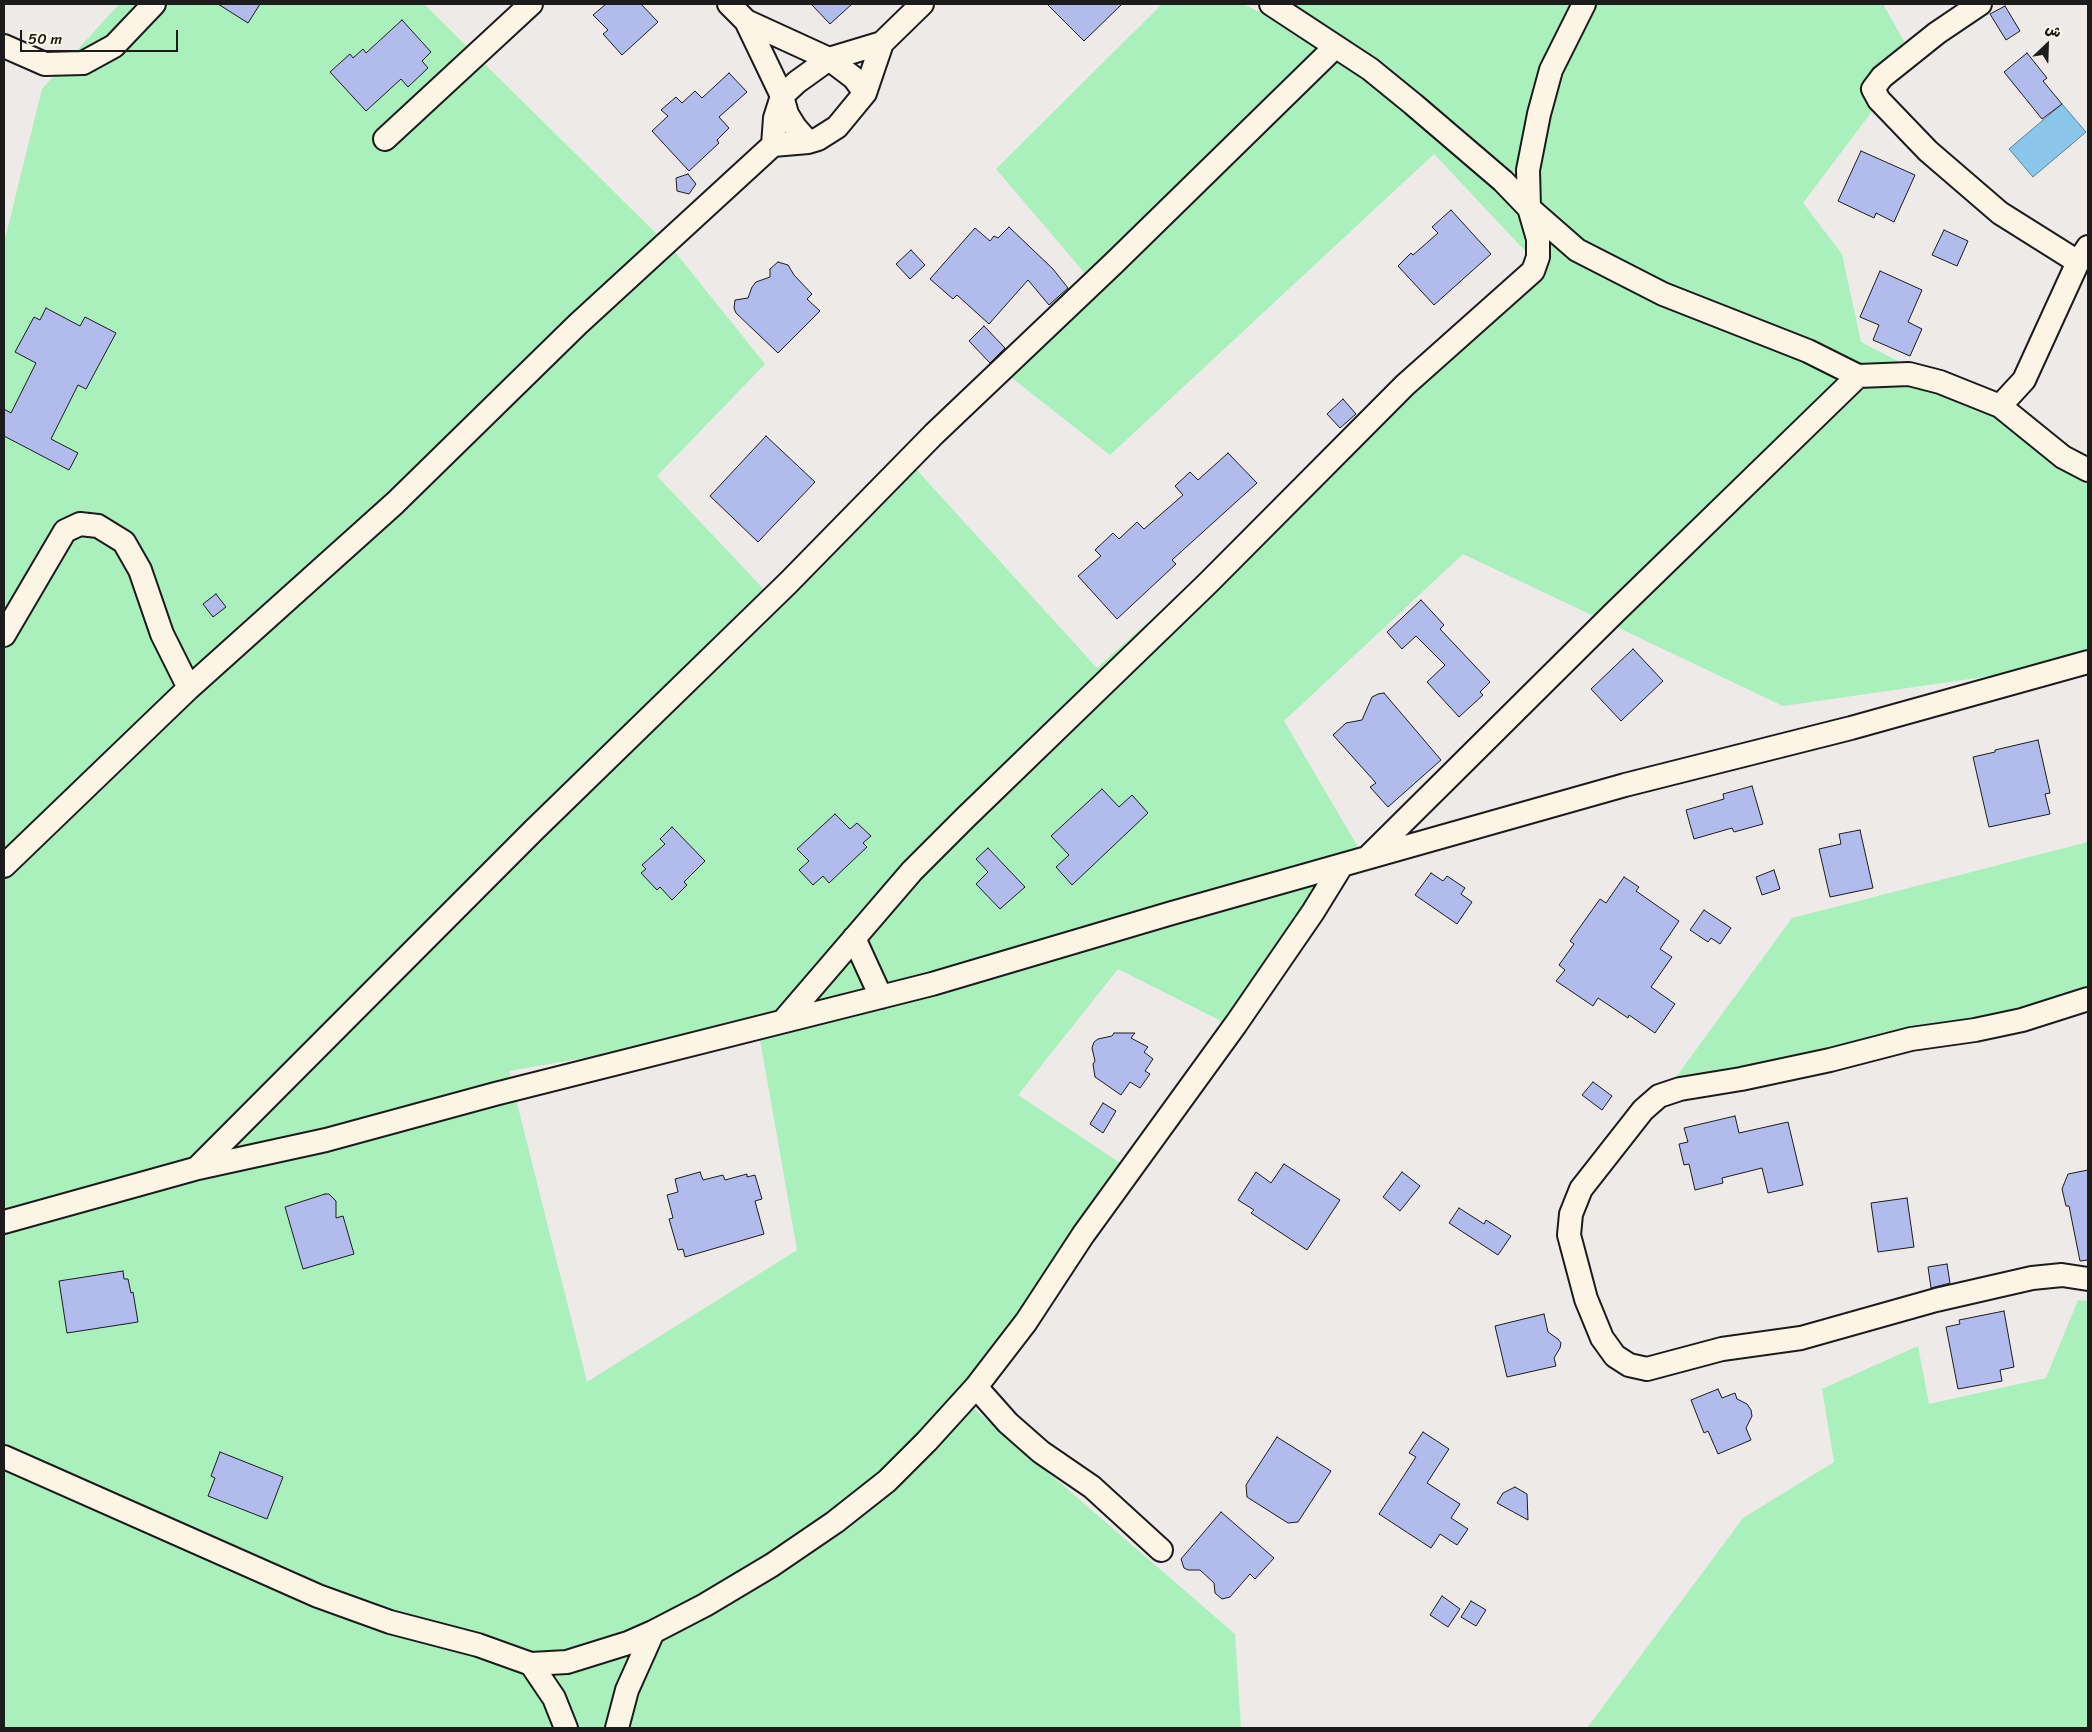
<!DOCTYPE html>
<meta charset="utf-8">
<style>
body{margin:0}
#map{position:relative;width:2092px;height:1732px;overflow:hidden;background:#edeae7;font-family:Sriracha,"Playpen Sans Arabic",sans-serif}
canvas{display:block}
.frame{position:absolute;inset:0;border:5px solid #1c1c1c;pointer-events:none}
.north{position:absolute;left:2022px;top:20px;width:50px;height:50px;-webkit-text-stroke:4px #fcf5e5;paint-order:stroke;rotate:24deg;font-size:14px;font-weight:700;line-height:20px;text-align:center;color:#1c1c1c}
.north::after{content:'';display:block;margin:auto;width:18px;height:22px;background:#1c1c1c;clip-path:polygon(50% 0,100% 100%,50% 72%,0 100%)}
.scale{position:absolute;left:20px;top:30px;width:158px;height:22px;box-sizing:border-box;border:2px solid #1c1c1c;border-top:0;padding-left:6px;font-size:15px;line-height:18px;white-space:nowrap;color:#1c1c1c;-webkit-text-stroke:4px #fcf5e5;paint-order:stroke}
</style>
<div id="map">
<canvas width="2092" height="1732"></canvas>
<div class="frame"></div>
<div class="north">ش</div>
<div class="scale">50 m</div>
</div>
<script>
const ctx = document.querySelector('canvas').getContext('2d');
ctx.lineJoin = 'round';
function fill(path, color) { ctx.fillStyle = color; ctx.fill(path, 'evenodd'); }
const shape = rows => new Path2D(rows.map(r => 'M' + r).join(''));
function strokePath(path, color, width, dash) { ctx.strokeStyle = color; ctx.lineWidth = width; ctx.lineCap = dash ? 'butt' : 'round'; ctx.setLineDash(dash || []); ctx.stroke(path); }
fill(shape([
 [119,4,424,4,675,252,765,364,657,476,770,596,906,458,1097,668,1542,269,1434,154,1110,455,998,367,1088,277,996,169,1162,4,1243,4,1259,12,1264,4,1883,4,1913,57,1803,203,1842,254,1861,342,2088,460,2088,662,1783,706,1463,554,1284,721,1358,847,1225,1023,1118,969,1018,1095,1129,1169,964,1400,1235,1634,1241,1728,4,1728,4,243,42,89],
 [758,1028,797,1250,587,1382,509,1071],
 [2088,842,2088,1006,1674,1080,1792,918],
 [2078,1300,2088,1301,2088,1728,1587,1728,1743,1518,1834,1462,1822,1389,1918,1346,1929,1404,2046,1378]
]), '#aaf0bc');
const water = shape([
 [2062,104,2086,132,2033,177,2009,149,2062,104]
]);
fill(water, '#8ac6ea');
strokePath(water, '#5e8298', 1);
const building = shape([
 [218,4,260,4,248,23,218,4],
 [606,4,641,4,658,22,622,55,603,34,608,30,593,15,606,4],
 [811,4,852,4,830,24,811,4],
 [1047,4,1122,4,1084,41,1047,4],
 [2005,6,2020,31,2006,40,1990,14,2005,6],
 [402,20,431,52,422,61,428,68,408,87,401,79,366,111,330,72,350,54,353,58,363,49,366,53,402,20],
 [2027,53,2047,78,2043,81,2062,104,2042,119,2004,72,2027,53],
 [729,73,747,92,719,117,729,128,717,140,719,143,689,171,652,131,668,116,661,110,676,97,682,103,695,91,702,98,729,73],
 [1861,151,1915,175,1894,222,1876,213,1874,218,1838,201,1861,151],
 [688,174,696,184,689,194,677,191,676,178,688,174],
 [1451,210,1491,254,1434,305,1398,266,1411,253,1413,255,1438,233,1432,227,1451,210],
 [1009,227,1053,269,1068,288,1049,305,1028,280,989,324,957,295,953,299,930,279,975,228,990,241,994,236,998,238,1009,227],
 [1944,230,1968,241,1957,266,1932,255,1944,230],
 [911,250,925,265,910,279,896,264,911,250],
 [778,262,788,265,794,275,812,294,807,299,820,311,778,353,736,313,734,308,735,300,748,298,752,287,756,282,770,277,770,269,778,262],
 [1880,271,1922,290,1908,322,1922,329,1910,356,1873,340,1879,325,1860,317,1880,271],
 [46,308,80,326,85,317,116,333,86,389,78,385,51,439,78,453,69,470,4,436,4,409,11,413,36,363,15,352,34,317,40,320,46,308],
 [984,326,1005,348,990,363,969,341,984,326],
 [1343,399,1356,414,1340,428,1327,414,1343,399],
 [766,436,815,482,758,542,710,496,766,436],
 [1228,453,1257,483,1172,560,1176,564,1117,619,1078,576,1101,556,1095,550,1113,533,1119,539,1137,522,1144,529,1183,495,1175,486,1190,472,1198,480,1228,453],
 [216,594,226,607,213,617,203,604,216,594],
 [1421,600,1444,625,1440,629,1490,682,1480,692,1483,695,1459,717,1427,682,1445,665,1416,636,1402,649,1387,632,1421,600],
 [1633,649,1663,681,1621,721,1591,689,1633,649],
 [1384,693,1441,760,1388,807,1370,787,1376,783,1333,735,1346,723,1362,720,1372,697,1378,694,1384,693],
 [2038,740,2050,793,2045,794,2050,814,1989,827,1973,757,1995,752,1995,750,2038,740],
 [1752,786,1763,824,1734,832,1732,828,1694,839,1686,810,1724,799,1723,794,1752,786],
 [1102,789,1119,807,1132,795,1148,813,1072,885,1056,867,1069,855,1051,836,1102,789],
 [835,814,850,829,857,823,871,836,863,843,867,847,829,883,823,876,813,885,799,870,809,861,797,849,835,814],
 [672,827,705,861,684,882,687,885,672,900,660,887,657,890,641,873,646,869,642,865,665,844,660,839,672,827],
 [1860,830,1873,888,1830,897,1819,849,1841,844,1839,834,1860,830],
 [988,848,1025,887,1000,909,976,884,988,872,976,859,988,848],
 [1774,870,1780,889,1762,895,1756,877,1774,870],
 [1431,873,1443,881,1447,876,1465,888,1461,894,1472,902,1457,924,1415,895,1431,873],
 [1624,877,1639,887,1636,891,1679,921,1660,949,1672,957,1651,987,1675,1004,1655,1033,1629,1015,1628,1018,1598,998,1593,1006,1556,981,1565,970,1559,965,1574,944,1570,941,1600,899,1606,903,1624,877],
 [1704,910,1731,928,1720,944,1711,938,1708,942,1690,930,1704,910],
 [1114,1033,1135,1033,1131,1038,1148,1047,1144,1052,1153,1059,1145,1071,1150,1074,1140,1088,1130,1082,1121,1095,1095,1077,1093,1064,1095,1061,1092,1048,1094,1042,1098,1039,1112,1036,1114,1033],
 [1593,1082,1612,1096,1602,1110,1582,1095,1593,1082],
 [1103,1103,1116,1111,1103,1133,1090,1124,1103,1103],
 [1735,1116,1739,1133,1788,1122,1803,1185,1768,1193,1762,1168,1722,1178,1723,1183,1695,1190,1689,1164,1684,1165,1679,1144,1688,1142,1684,1128,1735,1116],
 [1284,1164,1340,1200,1307,1250,1251,1213,1254,1210,1238,1200,1256,1172,1271,1183,1284,1164],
 [2088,1170,2088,1260,2080,1261,2069,1206,2066,1206,2062,1189,2068,1174,2088,1170],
 [700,1172,703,1180,723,1175,725,1180,747,1174,747,1177,755,1175,762,1199,755,1201,764,1234,685,1257,683,1249,678,1250,669,1219,673,1218,667,1195,678,1192,675,1179,700,1172],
 [1402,1172,1420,1186,1400,1211,1383,1197,1402,1172],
 [325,1194,329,1194,336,1201,336,1218,343,1216,354,1254,303,1269,285,1207,325,1194],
 [1907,1198,1914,1247,1878,1252,1871,1203,1907,1198],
 [1459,1208,1484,1224,1486,1220,1511,1236,1498,1255,1449,1223,1459,1208],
 [1947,1264,1950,1283,1931,1288,1928,1267,1947,1264],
 [123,1271,124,1279,128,1279,131,1293,133,1292,138,1322,67,1333,59,1281,123,1271],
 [2004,1311,2014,1367,2000,1370,2002,1381,1958,1389,1946,1327,1960,1324,1959,1320,2004,1311],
 [1544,1314,1548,1332,1558,1339,1561,1343,1560,1348,1554,1358,1556,1366,1507,1377,1495,1326,1544,1314],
 [1718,1389,1722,1398,1735,1393,1737,1399,1747,1404,1751,1410,1752,1416,1746,1428,1751,1440,1718,1454,1708,1431,1704,1433,1691,1400,1718,1389],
 [1423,1432,1449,1449,1427,1483,1460,1504,1451,1518,1468,1529,1457,1545,1440,1534,1431,1548,1379,1514,1416,1457,1409,1453,1423,1432],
 [1277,1437,1331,1471,1298,1522,1288,1523,1247,1497,1246,1485,1277,1437],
 [220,1452,283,1477,267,1519,208,1496,215,1478,211,1476,220,1452],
 [1515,1487,1527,1494,1528,1520,1497,1503,1503,1493,1515,1487],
 [1221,1512,1274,1558,1255,1579,1250,1574,1230,1597,1222,1599,1215,1593,1214,1583,1200,1570,1188,1570,1184,1568,1181,1559,1221,1512],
 [1442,1596,1460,1609,1448,1627,1430,1615,1442,1596],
 [1471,1601,1486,1610,1476,1626,1461,1617,1471,1601]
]);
fill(building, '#b1bced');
strokePath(building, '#1c1c1c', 1);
const minor = shape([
 [729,4,746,21,782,96,787,114,795,127,808,142],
 [1271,4,1370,69,1413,104,1503,181,1529,208,1577,250,1663,294,1808,351,1858,376],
 [1980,4,1937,33,1882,77,1873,89,1879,100,1928,151,2000,213,2078,262],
 [746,21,829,59,854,78,865,93],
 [4,46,45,64,83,63,114,46,154,4],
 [385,139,531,4],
 [773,145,775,118,782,96,797,82,829,59,882,43],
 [2000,406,2063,457,2088,470],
 [4,635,65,531,80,524,98,526,124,542,140,570,162,634,189,688],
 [1369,856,1613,614,1858,376,1909,374,1940,382,2000,406,2024,380,2078,262,2088,247],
 [4,866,189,688,395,503,578,324,773,145,808,142,818,139,837,127,865,93,882,43,922,4],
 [854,938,881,997],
 [2088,999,2022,1020,1975,1030,1911,1039,1830,1060,1741,1079,1680,1089,1659,1096,1643,1110,1581,1189,1571,1214,1569,1235,1586,1299,1602,1338,1615,1356,1629,1365,1647,1369,1722,1349,1801,1338,1936,1300,2032,1278,2062,1275,2088,1279],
 [784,1020,912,871,965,818,1208,583,1405,385,1533,271,1538,257,1538,239,1529,208,1528,170,1539,114,1551,70,1584,4],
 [198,1167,534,830,788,583,934,434,1114,263,1335,47],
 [4,1222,198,1168,326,1140,495,1094,932,984,1172,913,1625,785,1851,728,2088,662],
 [976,1387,1008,1423,1041,1452,1092,1487,1161,1550],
 [4,1457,318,1596,390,1622,478,1645,531,1664,554,1698,566,1728],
 [531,1664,567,1662,628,1643,653,1632],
 [617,1728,627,1690,653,1632,705,1605,772,1565,835,1522,887,1481,927,1441,976,1387,1026,1322,1083,1235,1236,1024,1313,912,1342,865]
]);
strokePath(minor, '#1c1c1c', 26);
strokePath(minor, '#fcf5e5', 22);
</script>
